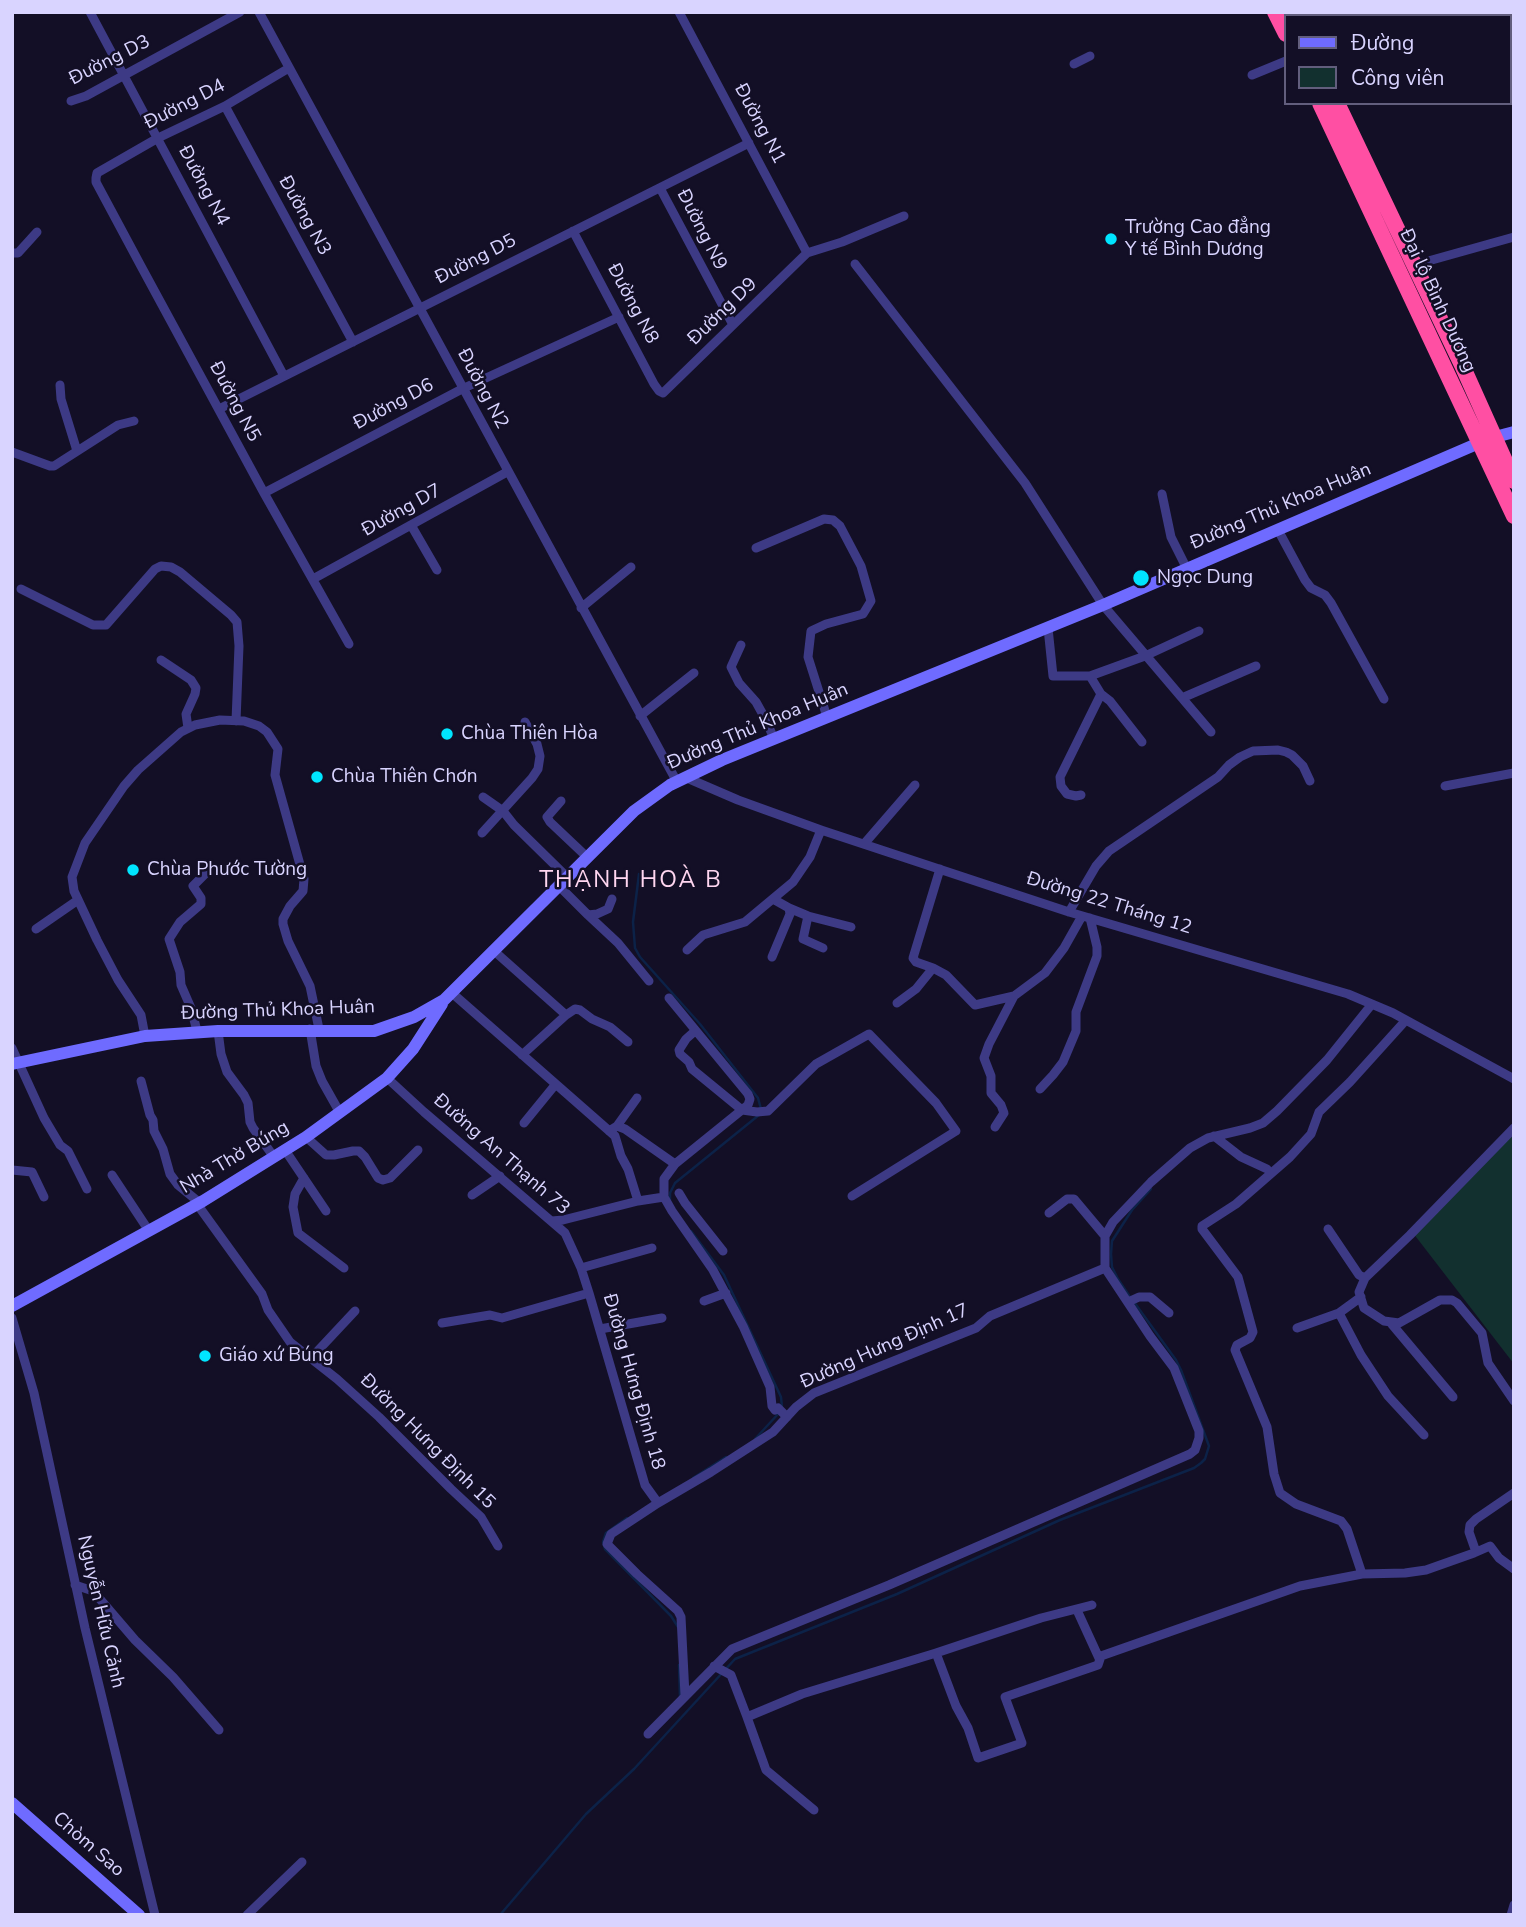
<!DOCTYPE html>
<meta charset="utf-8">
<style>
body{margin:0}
#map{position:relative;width:1526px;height:1927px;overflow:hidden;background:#130f26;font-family:"Nunito Sans",sans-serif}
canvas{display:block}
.frame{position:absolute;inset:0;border:14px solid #d9d4ff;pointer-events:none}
.legend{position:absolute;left:1284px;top:14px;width:228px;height:91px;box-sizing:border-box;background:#130f26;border:2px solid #625e7d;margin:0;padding:9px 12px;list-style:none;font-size:21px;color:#d9d4ff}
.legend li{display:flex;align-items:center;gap:14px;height:35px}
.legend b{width:35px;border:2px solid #625e7d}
</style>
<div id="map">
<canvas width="1526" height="1927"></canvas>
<div class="frame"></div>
<ul class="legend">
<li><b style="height:9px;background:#6f6bff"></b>Đường</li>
<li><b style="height:19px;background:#12302f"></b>Công viên</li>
</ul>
</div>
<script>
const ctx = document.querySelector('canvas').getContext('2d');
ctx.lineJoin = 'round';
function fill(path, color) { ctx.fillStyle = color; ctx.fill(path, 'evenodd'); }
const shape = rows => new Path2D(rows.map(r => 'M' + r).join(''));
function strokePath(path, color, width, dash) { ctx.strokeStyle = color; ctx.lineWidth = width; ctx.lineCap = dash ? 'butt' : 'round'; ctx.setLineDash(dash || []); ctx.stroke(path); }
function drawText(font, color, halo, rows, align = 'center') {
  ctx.font = font + ' "Nunito Sans",sans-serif'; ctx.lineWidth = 5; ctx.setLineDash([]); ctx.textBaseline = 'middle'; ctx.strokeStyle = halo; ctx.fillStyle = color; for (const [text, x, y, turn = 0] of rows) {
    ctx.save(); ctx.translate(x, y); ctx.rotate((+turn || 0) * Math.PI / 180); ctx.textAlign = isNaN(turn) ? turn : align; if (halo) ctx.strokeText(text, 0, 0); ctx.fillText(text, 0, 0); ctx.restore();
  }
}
fill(shape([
 [1514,1131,1514,1364,1413,1233]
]), '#12302f');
strokePath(shape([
 [639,874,633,922,635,948,640,957,700,1024,758,1098,761,1109],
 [670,1200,670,1193,675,1183,759,1115],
 [691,1231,724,1275,781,1397,782,1407],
 [1130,1297,1118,1279,1112,1267,1111,1254,1112,1241,1132,1210,1151,1189],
 [755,1439,779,1413],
 [693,1478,726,1457],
 [627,1518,606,1533,603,1542,605,1549,671,1616,678,1627],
 [679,1665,680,1697],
 [500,1915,586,1814,634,1769,735,1659,897,1594,1060,1520,1194,1468,1201,1463,1205,1459,1209,1446,1181,1370,1176,1360,1134,1302]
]), '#0c2248', 2.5);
strokePath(shape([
 [90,12,284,376],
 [259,12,677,782],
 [679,12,807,253],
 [1429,12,1430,16],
 [1510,31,1514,30],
 [1074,64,1090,56],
 [289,68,225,106,158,138,97,173,96,178,96,182,141,266,264,493,349,644],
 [1252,75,1286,61],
 [71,101,86,96,240,12],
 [225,106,353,342],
 [660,188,733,325],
 [573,231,654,384,659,391,663,393,807,253,842,242,904,216],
 [12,253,18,253,37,232],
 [855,264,1025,483,1103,605,1211,732],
 [1414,265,1514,237],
 [60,385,61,399,77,451],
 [219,409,749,143],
 [12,452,50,466,54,466,118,425,134,421],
 [264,493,462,389,619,317],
 [1162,494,1171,537,1187,569],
 [411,525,437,570],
 [1278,530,1305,580,1311,588,1325,595,1331,603,1384,699],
 [756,548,824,519,833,520,840,526,861,566,871,601,863,614,826,624,811,631,808,657,827,717],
 [313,579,507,472],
 [21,589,93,625,106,625,155,569,161,566,171,567,180,572,231,615,237,622,239,646,236,721],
 [581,608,631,567],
 [1048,628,1053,676,1090,676,1101,694,1060,777,1061,786,1067,794,1076,796,1081,795],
 [741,645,731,667,739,683,756,702,766,720,774,739],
 [161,660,191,680,196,688,195,694,186,714,188,728],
 [1090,676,1145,656,1199,631],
 [1101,694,1110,701,1142,742],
 [1182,698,1256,666],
 [640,716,694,673],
 [687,778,738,800,821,830,1069,912,1348,994,1393,1013,1514,1079],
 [1445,786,1514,773],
 [483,797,503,811,514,825,567,877],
 [561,801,547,817,550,822,587,857],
 [482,833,532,778,538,769,540,756,537,744,525,722],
 [864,844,915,785],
 [940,869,913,958,916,962,933,968,946,975,975,1005,1014,996,1045,973,1064,948,1082,916],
 [558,885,588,915,597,914,608,909,612,899],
 [773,899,789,908,808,916,851,927],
 [1069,912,1096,866,1109,851,1218,777,1229,765,1240,757,1253,751,1278,750,1286,752,1292,755,1303,766,1310,781],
 [588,915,618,943,649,981],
 [808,916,803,939,823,948],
 [36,929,78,900],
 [493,950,566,1015],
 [687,950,703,935,745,922,793,882,810,857,821,830],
 [772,957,790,914,789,908],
 [452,993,615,1136,621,1156,628,1169,638,1201],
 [669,998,748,1094,750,1099,748,1105,675,1164,664,1179,664,1197,672,1211,713,1270,743,1326,770,1387,772,1406,775,1410,778,1408,787,1417],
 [897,1003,916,989,933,968],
 [1406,1020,1350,1082,1319,1112,1311,1134,1290,1157,1236,1204,1202,1226,1202,1229,1238,1277,1253,1332,1250,1338,1237,1345,1235,1350,1267,1427,1274,1474,1280,1493,1296,1504,1341,1521,1347,1529,1362,1574,1405,1573,1426,1570,1474,1553,1490,1546,1499,1558,1514,1569],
 [310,1029,316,1066,322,1081,340,1113],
 [197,1031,191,1008,181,985,180,972,169,939,180,922,201,904,201,898,193,886,205,874],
 [218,1031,221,1054,227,1072,244,1095,248,1103,250,1122,253,1128,274,1157],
 [695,1031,686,1039,679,1050,680,1054,689,1062,692,1069,742,1110,757,1112,768,1111,816,1064,869,1034,936,1103,956,1131,852,1196],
 [145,1036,141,1015,118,980,97,940,74,891,72,877,85,843,124,786,138,770,181,732,195,725,220,720,244,721,259,726,267,732,278,749,275,775,304,879,303,891,290,906,283,919,283,924,288,941,310,986,319,1029],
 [12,1048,44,1118,60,1145,68,1151,87,1189],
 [522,1055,566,1015,575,1009,580,1010,592,1019,610,1027,628,1042],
 [387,1078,424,1112,565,1233,581,1268,589,1293,645,1485,658,1503],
 [141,1081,150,1115,153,1120,154,1131,163,1149,170,1174,178,1185,200,1203],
 [1040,1089,1053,1075,1063,1062,1076,1031,1076,1012,1097,956,1097,947,1090,918],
 [524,1123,555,1085],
 [617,1126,637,1098],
 [995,1127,1004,1113,1001,1105,991,1093,991,1076,984,1058,989,1044,1014,996],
 [609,1131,617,1126,625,1129,675,1164],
 [1214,1136,1241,1157,1267,1169],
 [306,1137,326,1155,334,1155,353,1151,359,1151,365,1157,378,1178,383,1180,390,1178,418,1150],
 [285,1150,326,1211],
 [12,1170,32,1172,44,1197],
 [112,1175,149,1231],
 [304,1178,295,1194,293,1207,298,1233,344,1268],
 [679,1193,685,1203,723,1251],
 [472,1195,500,1176],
 [197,1204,262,1294,268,1310,290,1342,337,1379,379,1417,451,1489,481,1517,498,1546],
 [1049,1213,1067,1199,1074,1199,1105,1236],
 [552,1221,563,1220,638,1201,664,1197],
 [1328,1229,1359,1275,1365,1278,1410,1235,1514,1128],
 [581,1268,652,1248],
 [1365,1278,1359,1292,1364,1308,1384,1321,1399,1323,1440,1300,1452,1300,1457,1303,1482,1333,1488,1363,1514,1401],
 [1361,1297,1339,1313,1361,1355,1388,1396,1424,1435],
 [704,1301,726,1293],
 [1128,1302,1139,1297,1150,1297,1169,1313],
 [12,1318,34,1393,85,1628,155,1915],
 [1390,1322,1453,1397],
 [442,1323,490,1315,502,1318,589,1293],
 [1297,1328,1339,1313],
 [600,1329,662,1318],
 [311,1358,355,1311],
 [1476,1552,1469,1532,1470,1525,1476,1519,1514,1493],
 [75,1585,93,1591,135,1640,173,1677,219,1730],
 [1077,1610,1099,1658],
 [936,1653,956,1706,968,1728,978,1758,1022,1743,1005,1697,1098,1665,1101,1656,1300,1586,1362,1574],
 [714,1666,731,1675,747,1717,802,1694,936,1653,1041,1618,1092,1605],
 [685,1695,681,1617,678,1611,637,1574,607,1544,611,1534,658,1503,711,1472,773,1432,796,1407,814,1393,976,1328,990,1316,1105,1268],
 [747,1717,766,1770,814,1810],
 [648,1734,732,1649,889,1585,1190,1454,1195,1450,1199,1438,1199,1431,1174,1368,1150,1336,1105,1268,1105,1236,1113,1222,1151,1182,1190,1148,1208,1138,1250,1128,1263,1123,1277,1111,1327,1060,1372,1004],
 [247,1915,302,1862],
 [1511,1915,1514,1905]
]), '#3d3a85', 9);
strokePath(shape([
 [1495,437,1514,432],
 [12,1064,145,1036,218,1031,374,1031,414,1017,444,1000,634,811,670,785,722,760,1103,605,1479,443],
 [12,1306,203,1201,306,1137,387,1078,413,1049,442,1004],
 [12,1803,139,1915]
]), '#6f6bff', 12);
strokePath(shape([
 [1275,12,1286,34],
 [1292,12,1294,16],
 [1320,103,1514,516],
 [1337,103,1462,365,1514,481]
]), '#ff4fa3', 16);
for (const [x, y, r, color] of [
 [1111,239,7,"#00e5ff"],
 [1141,578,9,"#00e5ff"],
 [447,734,7,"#00e5ff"],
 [317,777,7,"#00e5ff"],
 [133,870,7,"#00e5ff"],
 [205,1356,7,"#00e5ff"]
]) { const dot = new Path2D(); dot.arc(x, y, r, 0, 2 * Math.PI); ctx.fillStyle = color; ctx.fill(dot); strokePath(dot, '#130f26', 2.5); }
drawText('19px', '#d9d4ff', '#130f26', [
 ["Đường D3",110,61,-27],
 ["Đường D4",185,105,-27],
 ["Đường N1",759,124,62],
 ["Đường N4",203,186,62],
 ["Đường N3",304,216,61],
 ["Đường N9",701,230,63],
 ["Đường D5",476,260,-27],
 ["Đại lộ Bình Dương",1437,301,65],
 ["Đường N8",632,304,62],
 ["Đường D9",723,312,-44],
 ["Đường N2",482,389,62],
 ["Đường N5",234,402,62],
 ["Đường D6",394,405,-28],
 ["Đường Thủ Khoa Huân",1281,507,-23],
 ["Đường D7",402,511,-29],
 ["Đường Thủ Khoa Huân",758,727,-23],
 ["Đường 22 Tháng 12",1109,904,17],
 ["Đường Thủ Khoa Huân",278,1011,-2],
 ["Đường An Thạnh 73",501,1155,41],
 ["Nhà Thờ Búng",235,1158,-31],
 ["Đường Hưng Định 17",885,1347,-24],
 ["Đường Hưng Định 18",633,1382,74],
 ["Đường Hưng Định 15",427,1442,45],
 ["Nguyễn Hữu Cảnh",100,1612,77],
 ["Chòm Sao",88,1845,41]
]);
drawText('19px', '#d9d4ff', '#130f26', [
 ["Trường Cao đẳng",1125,228],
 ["Y tế Bình Dương",1125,250],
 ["Ngọc Dung",1157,578],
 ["Chùa Thiên Hòa",461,734],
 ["Chùa Thiên Chơn",331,777],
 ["Chùa Phước Tường",147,870],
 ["Giáo xứ Búng",219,1356]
], 'left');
ctx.letterSpacing = '2px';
drawText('23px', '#ffd6f0', '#130f26', [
 ["THẠNH HOÀ B",631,881]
]);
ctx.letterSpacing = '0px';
</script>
